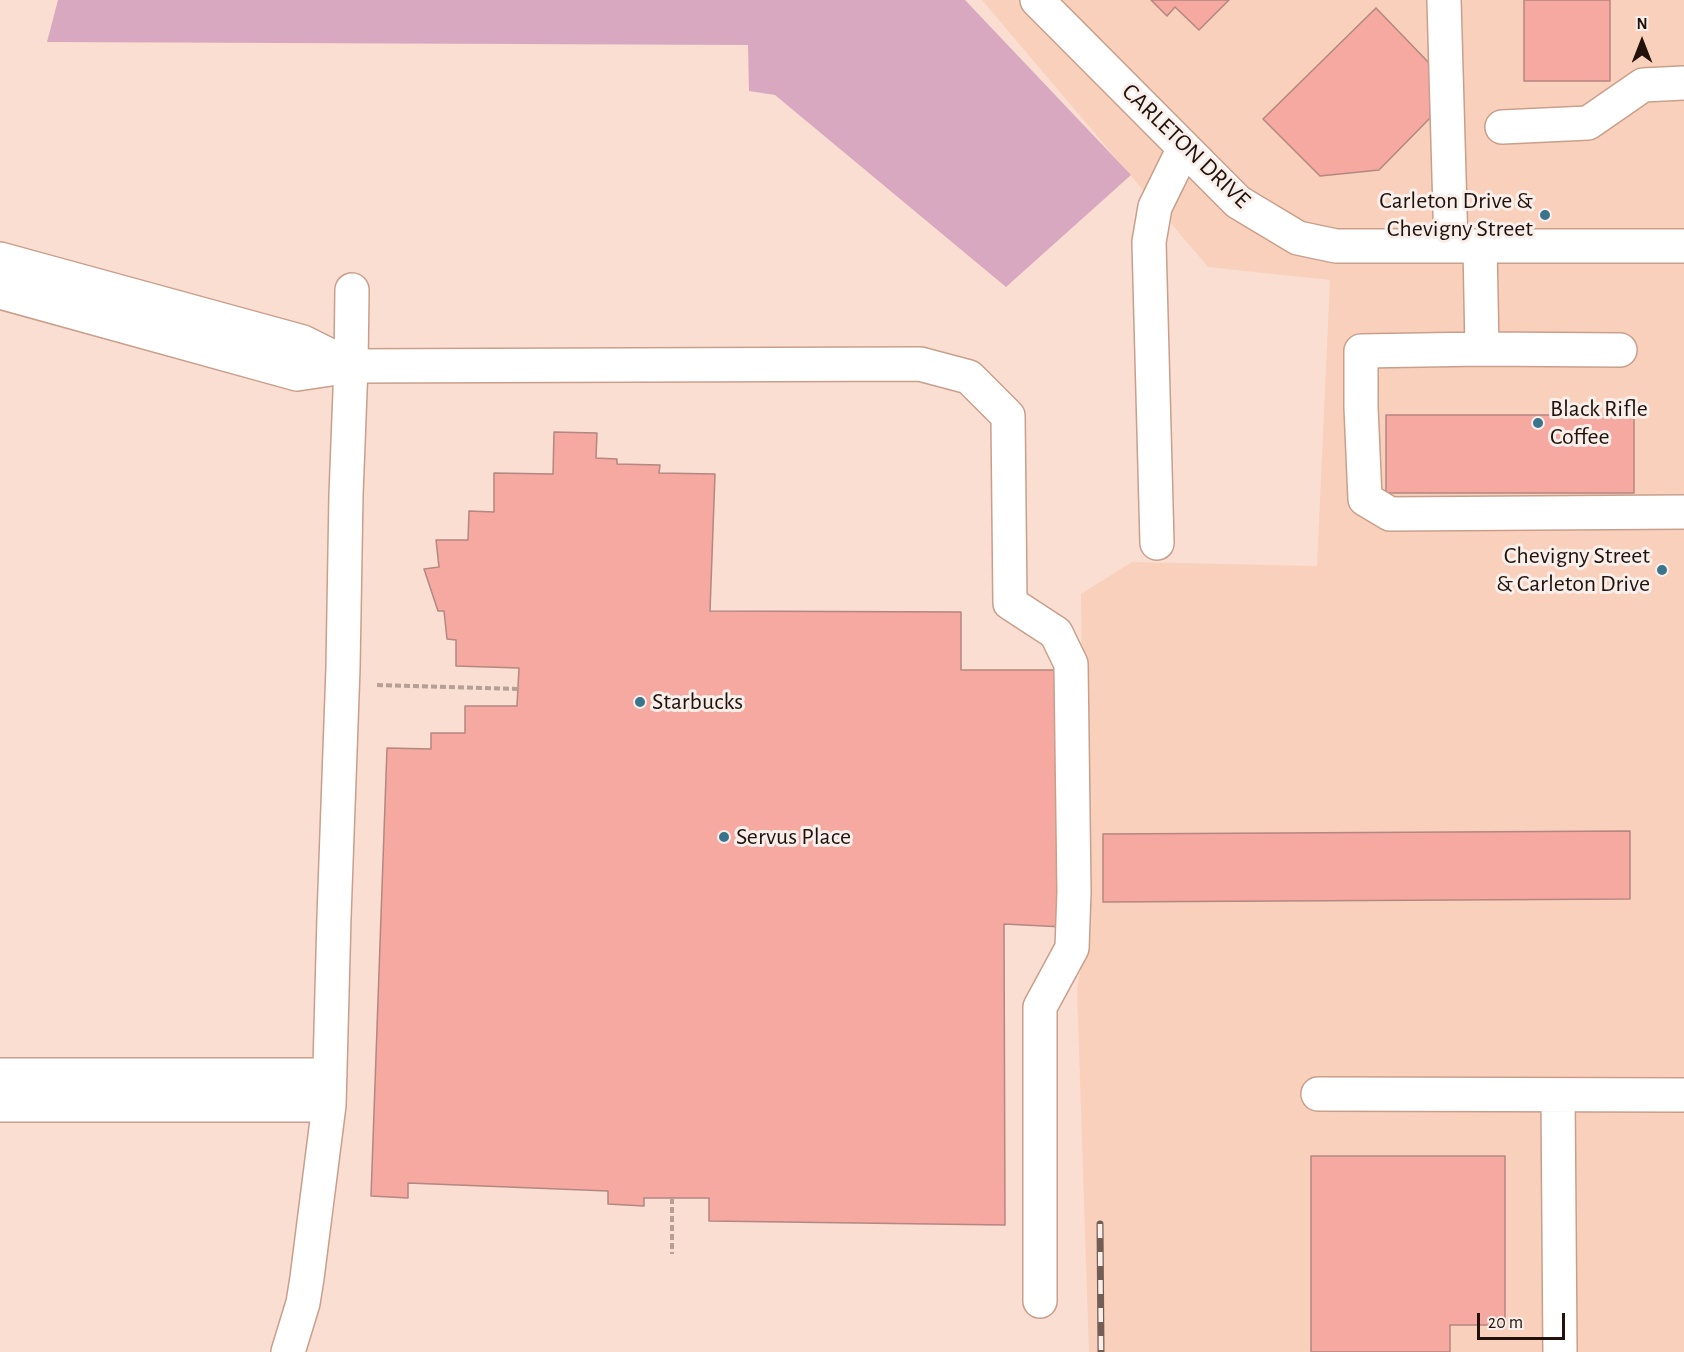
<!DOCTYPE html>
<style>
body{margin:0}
#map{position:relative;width:1684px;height:1352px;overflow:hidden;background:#f9ded1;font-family:"Alegreya Sans",sans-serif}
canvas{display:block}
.north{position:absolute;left:1612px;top:12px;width:60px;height:60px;-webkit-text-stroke:4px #f8efeb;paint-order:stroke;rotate:0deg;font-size:16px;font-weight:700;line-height:24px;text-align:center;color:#22120b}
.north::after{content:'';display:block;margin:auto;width:21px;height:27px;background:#22120b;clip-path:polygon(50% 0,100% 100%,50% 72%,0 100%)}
.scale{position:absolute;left:1477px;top:1313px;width:88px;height:27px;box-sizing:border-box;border:3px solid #22120b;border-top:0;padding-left:8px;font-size:18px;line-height:21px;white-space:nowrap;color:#22120b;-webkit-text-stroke:4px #f8efeb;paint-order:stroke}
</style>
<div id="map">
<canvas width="1684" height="1352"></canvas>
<div class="north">N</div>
<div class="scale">20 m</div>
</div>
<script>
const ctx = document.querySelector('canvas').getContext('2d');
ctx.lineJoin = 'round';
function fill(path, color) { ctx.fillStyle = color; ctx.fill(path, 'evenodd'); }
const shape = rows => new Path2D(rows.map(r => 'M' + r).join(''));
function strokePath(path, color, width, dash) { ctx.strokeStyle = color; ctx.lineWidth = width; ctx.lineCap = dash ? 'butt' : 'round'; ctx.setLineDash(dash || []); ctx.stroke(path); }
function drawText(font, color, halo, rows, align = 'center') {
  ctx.font = font + ' "Alegreya Sans",sans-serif'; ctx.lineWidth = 6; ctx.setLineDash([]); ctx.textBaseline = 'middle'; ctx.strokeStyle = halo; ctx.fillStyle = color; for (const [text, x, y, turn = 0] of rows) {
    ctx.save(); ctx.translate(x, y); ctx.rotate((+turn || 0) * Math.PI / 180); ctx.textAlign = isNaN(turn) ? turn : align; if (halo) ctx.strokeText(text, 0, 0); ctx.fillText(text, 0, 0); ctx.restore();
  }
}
fill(shape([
 [982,0,1684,0,1684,1352,1089,1352,1077,989,1085,946,1081,594,1132,562,1317,566,1330,280,1208,267]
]), '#f9d0bc');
fill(shape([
 [58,0,965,0,1131,175,1006,287,775,95,749,91,748,45,47,42]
]), '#d8a8c1');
const building = shape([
 [1151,0,1229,0,1199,30,1175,7,1167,16,1151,0],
 [1524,0,1610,0,1610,81,1524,81,1524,0],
 [1376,8,1431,65,1430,118,1379,170,1320,176,1263,119,1376,8],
 [1386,415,1634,415,1634,493,1386,493,1386,415],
 [554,432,597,433,596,458,617,459,617,464,660,465,659,473,715,474,710,611,961,612,961,670,1068,670,1064,927,1004,924,1005,1225,709,1221,709,1198,644,1198,644,1206,608,1204,608,1191,408,1183,408,1198,371,1196,387,748,431,749,431,733,465,733,465,706,517,706,519,668,456,666,456,640,447,639,444,611,438,611,424,569,439,567,436,540,468,540,469,511,494,512,494,473,553,474,554,432],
 [1630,831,1630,899,1103,902,1103,834,1630,831],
 [1311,1156,1505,1156,1505,1325,1450,1325,1450,1352,1311,1352,1311,1156]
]);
fill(building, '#f6a9a0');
strokePath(building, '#b48781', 1.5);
const minor = shape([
 [1037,0,1238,202,1298,238,1336,246,1684,246],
 [1444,0,1451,246],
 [1502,127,1588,123,1643,85,1684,83],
 [1480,246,1482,349,1361,351,1361,407,1365,499,1390,514,1684,512],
 [0,259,303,342,351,366],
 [0,292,297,374,351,366,920,364,969,377,1008,416,1010,603,1056,633,1071,664,1074,892,1072,948,1040,1007,1040,1301],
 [1482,349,1620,350],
 [1157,543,1149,242,1155,207,1184,148],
 [0,1075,330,1075],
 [1318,1094,1684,1095],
 [1558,1095,1560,1352],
 [0,1105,329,1105],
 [288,1352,303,1303,307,1278,329,1105,334,917,343,668,346,495,351,366,352,290]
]);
strokePath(minor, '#c99f8b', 36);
strokePath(shape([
 [377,685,518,689],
 [672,1198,672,1254]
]), '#b69f94', 4, [6, 3]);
strokePath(minor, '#fff', 33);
const rail = shape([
 [1100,1224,1101,1352]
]);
strokePath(rail, '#725e55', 7);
strokePath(rail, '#f8efeb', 4.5, [14]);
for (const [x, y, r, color] of [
 [1545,215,6,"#38748c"],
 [1538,423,6,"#38748c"],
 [1662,570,6,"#38748c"],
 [640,702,6,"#38748c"],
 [724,837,6,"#38748c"]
]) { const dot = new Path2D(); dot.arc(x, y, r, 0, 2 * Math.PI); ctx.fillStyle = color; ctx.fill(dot); strokePath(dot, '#f8efeb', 2); }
drawText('24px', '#22120b', '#f8efeb', [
 ["CARLETON DRIVE",1186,146,44]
]);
drawText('24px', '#22120b', '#f8efeb', [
 ["Carleton Drive &",1533,201,"right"],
 ["Chevigny Street",1533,229,"right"],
 ["Black Rifle",1550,409],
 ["Coffee",1550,437],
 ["Chevigny Street",1650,556,"right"],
 ["& Carleton Drive",1650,584,"right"],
 ["Starbucks",652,702],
 ["Servus Place",736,837]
], 'left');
</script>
